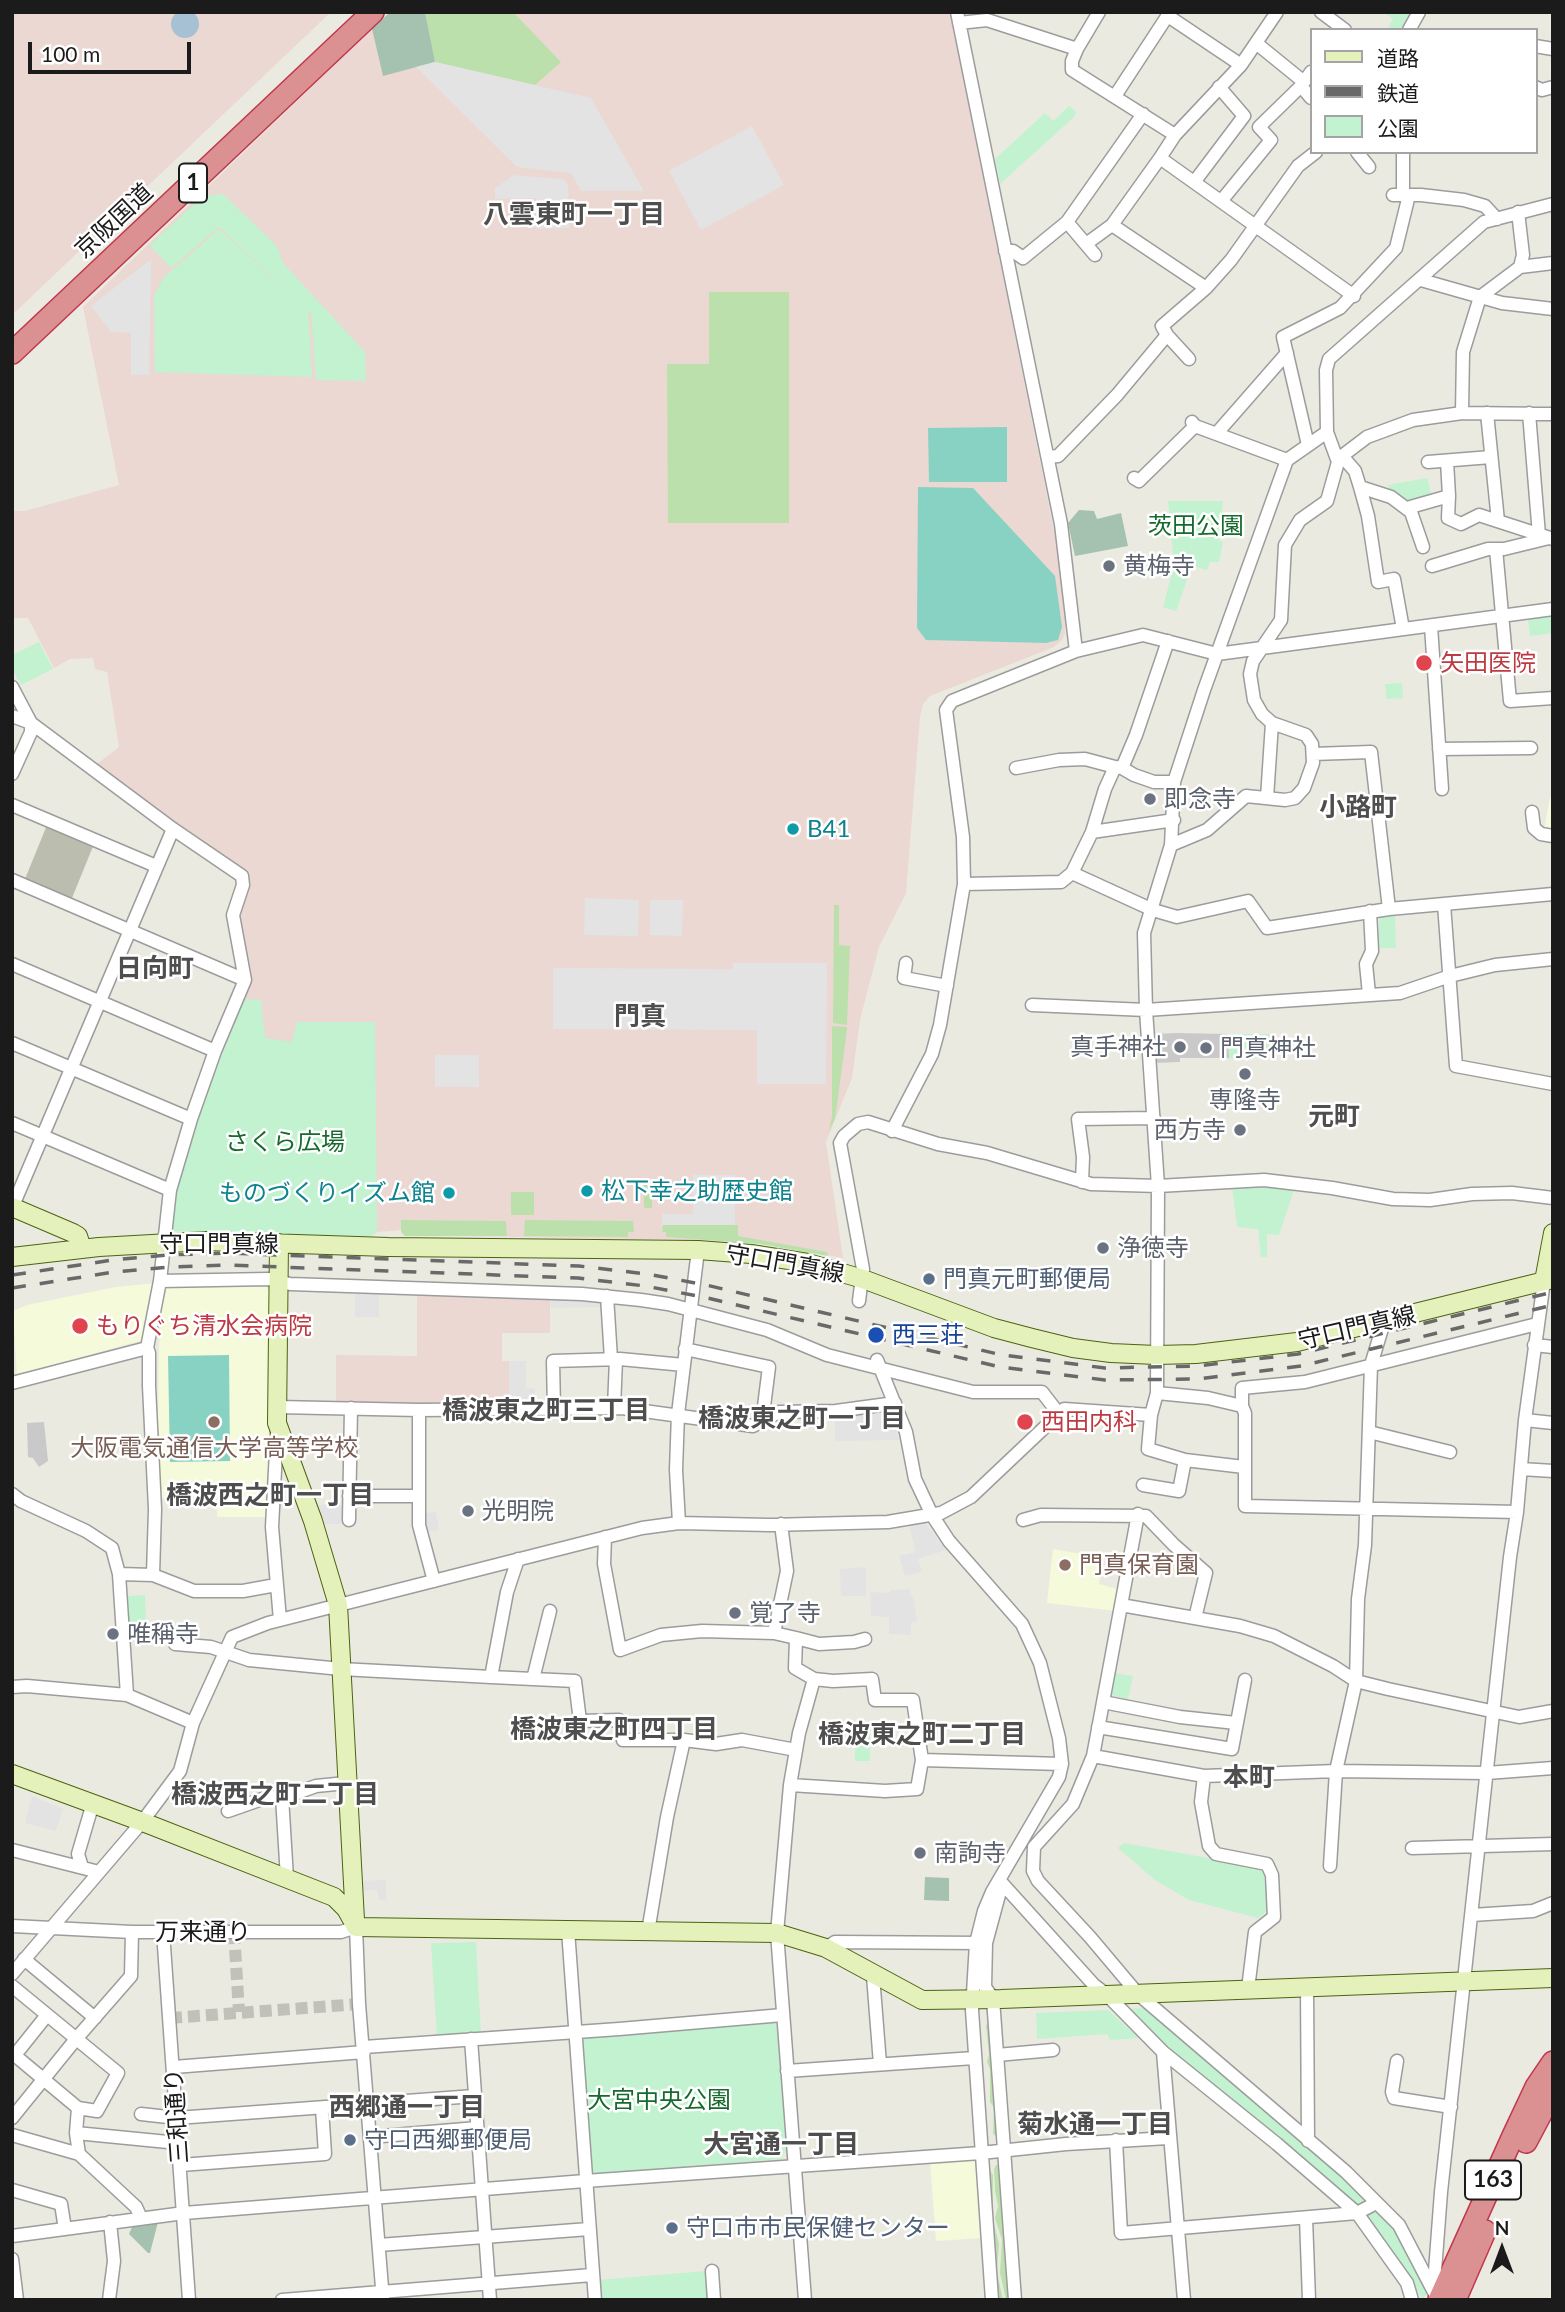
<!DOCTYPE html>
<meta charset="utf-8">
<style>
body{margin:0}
#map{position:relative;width:1565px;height:2312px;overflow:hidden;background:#ebeae1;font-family:Lato,"Noto Sans JP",sans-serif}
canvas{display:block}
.frame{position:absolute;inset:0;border:14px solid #1b1b1b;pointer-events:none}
.legend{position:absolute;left:1310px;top:28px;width:228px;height:126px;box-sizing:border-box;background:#fff;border:2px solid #a4a4a4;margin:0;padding:9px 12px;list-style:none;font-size:21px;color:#1b1b1b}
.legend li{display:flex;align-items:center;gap:14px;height:35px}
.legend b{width:35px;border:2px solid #a4a4a4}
.north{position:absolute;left:1467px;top:2214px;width:70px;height:70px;-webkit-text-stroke:5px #fff;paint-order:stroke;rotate:0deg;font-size:19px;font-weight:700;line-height:28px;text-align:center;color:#1b1b1b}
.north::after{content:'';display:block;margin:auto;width:24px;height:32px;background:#1b1b1b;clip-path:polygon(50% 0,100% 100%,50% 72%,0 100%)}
.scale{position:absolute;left:28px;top:42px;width:163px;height:32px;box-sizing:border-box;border:4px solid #1b1b1b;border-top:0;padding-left:9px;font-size:21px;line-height:24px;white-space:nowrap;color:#1b1b1b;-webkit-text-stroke:5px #fff;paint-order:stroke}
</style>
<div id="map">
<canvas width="1565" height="2312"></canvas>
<div class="frame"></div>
<ul class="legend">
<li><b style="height:9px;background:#e4f1ba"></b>道路</li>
<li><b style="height:9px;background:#696969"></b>鉄道</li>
<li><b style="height:19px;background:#c2f2cf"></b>公園</li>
</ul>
<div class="north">N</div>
<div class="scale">100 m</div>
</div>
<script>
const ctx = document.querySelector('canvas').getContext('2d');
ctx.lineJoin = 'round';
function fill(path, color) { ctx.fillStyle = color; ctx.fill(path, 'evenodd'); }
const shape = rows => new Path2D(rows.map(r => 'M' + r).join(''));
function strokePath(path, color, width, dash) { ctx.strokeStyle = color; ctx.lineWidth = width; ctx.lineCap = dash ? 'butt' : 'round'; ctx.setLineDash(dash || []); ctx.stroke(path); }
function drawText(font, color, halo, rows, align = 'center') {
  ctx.font = font + ' Lato,"Noto Sans JP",sans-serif'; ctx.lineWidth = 5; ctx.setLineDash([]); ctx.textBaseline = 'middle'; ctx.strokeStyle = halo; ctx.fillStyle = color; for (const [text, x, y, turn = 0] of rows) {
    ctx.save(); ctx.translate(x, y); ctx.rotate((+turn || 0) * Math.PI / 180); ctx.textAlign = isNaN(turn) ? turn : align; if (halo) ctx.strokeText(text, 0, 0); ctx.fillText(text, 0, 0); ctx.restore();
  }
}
fill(shape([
 [12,12,331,12,12,315],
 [425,12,950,12,1055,536,1065,602,1065,633,1062,640,1054,647,930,696,923,704,920,717,906,893,879,947,860,1020,852,1078,826,1142,843,1258,749,1241,405,1235,401,1230,377,1232,371,1236,169,1231,251,981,238,917,249,882,248,875,151,806,97,764,119,747,107,672,95,669,93,658,70,659,54,668,28,618,12,618,12,511,25,511,119,485,83,307,372,29,383,75,434,62],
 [417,1293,550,1297,550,1333,502,1333,502,1361,509,1361,509,1406,336,1403,336,1355,417,1356]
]), '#ebd8d2');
fill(shape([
 [1550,797,1553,797,1553,831,1544,830],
 [157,1283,143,1340,17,1375,13,1311,27,1305,116,1287],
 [204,1286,266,1287,270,1292,270,1517,217,1517,218,1496,157,1498,159,1348,163,1288],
 [1053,1549,1104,1558,1099,1584,1121,1590,1116,1611,1047,1603],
 [971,2158,976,2164,982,2238,936,2241,930,2161]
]), '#f5fadb');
fill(shape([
 [1177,1033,1228,1034,1229,1058,1180,1058,1180,1062,1154,1063,1151,1034],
 [44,1422,48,1461,39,1467,33,1458,28,1457,27,1423]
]), '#c9c9c9');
fill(shape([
 [47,825,94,844,72,898,25,879]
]), '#bbbeae');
fill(shape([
 [425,12,513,12,561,62,535,85,435,62],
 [709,292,789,292,789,523,668,523,667,364,709,364],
 [834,905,839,905,839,945,850,946,847,1025,833,1023],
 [832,1026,847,1027,847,1030,835,1119,829,1131,832,1116],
 [644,1181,652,1181,652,1208,644,1208],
 [511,1192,534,1192,534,1215,511,1215],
 [401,1220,506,1221,507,1236,405,1236,401,1232],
 [525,1220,633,1221,634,1232,628,1232,628,1237,524,1236],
 [663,1225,738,1225,738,1236,827,1252,828,1256,760,1244,666,1237,666,1232,662,1232],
 [991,2022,999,2138,993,2134,994,2107,990,2102,990,2069,987,2062,989,2055,986,2025],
 [996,2165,1001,2165,1011,2300,1006,2300,1000,2273,1002,2240,995,2218,998,2206,995,2191,994,2169],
 [988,2167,993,2175,993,2220,999,2244,997,2272,1003,2300,997,2300]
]), '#bce0ac');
fill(shape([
 [390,12,425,12,435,62,383,76,372,29],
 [1079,510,1094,511,1097,519,1121,513,1128,546,1075,556,1068,523],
 [925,1877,949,1878,949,1901,924,1900],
 [158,2222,150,2253,148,2253,129,2234,133,2225]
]), '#a5c1af');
fill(shape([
 [1382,12,1415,12,1405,30,1387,30,1393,19],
 [1069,106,1076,112,1074,117,1000,184,995,159,1045,113,1053,121],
 [223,194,277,246,283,263,365,352,366,381,316,380,311,313,308,311,312,377,155,372,154,296,164,277,219,229,296,299,219,227,171,268,150,245,203,196],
 [1427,478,1432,497,1410,503,1390,492,1388,485],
 [1168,501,1223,501,1219,541,1223,542,1219,562,1210,562,1207,570,1192,566,1176,611,1163,607,1174,565],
 [1553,616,1553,633,1530,636,1528,618],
 [39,642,53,669,21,685,12,669,12,655],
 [1402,683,1403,698,1386,699,1385,684],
 [1382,914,1395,914,1396,948,1379,948,1379,922],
 [244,999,261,1000,265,1038,292,1042,297,1022,375,1022,377,1232,371,1236,169,1231,175,1192,191,1133],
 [1229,1034,1269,1034,1269,1058,1229,1058],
 [1232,1185,1294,1190,1279,1235,1267,1234,1267,1257,1261,1257,1258,1229,1237,1227],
 [145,1595,146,1631,129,1631,127,1596],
 [1115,1673,1133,1676,1128,1699,1114,1696,1111,1693],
 [860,1725,870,1725,870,1761,855,1761,855,1740],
 [1124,1843,1253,1866,1264,1872,1267,1911,1258,1918,1189,1900,1155,1880,1118,1848],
 [476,1942,481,2035,437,2037,431,1943],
 [1145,2008,1324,2160,1396,2227,1429,2290,1423,2299,1360,2212,1281,2138,1164,2048,1125,2009],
 [1108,2010,1139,2038,1110,2040,1107,2034,1037,2039,1036,2013],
 [773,2022,777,2027,787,2149,781,2159,596,2174,590,2170,580,2043,583,2036],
 [707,2271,709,2300,600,2300,598,2280]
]), '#c2f2cf');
fill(shape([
 [1007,427,1007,482,929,482,928,428],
 [918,487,973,488,1055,576,1062,627,1058,640,1046,643,926,640,917,628],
 [229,1355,230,1461,170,1462,168,1356]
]), '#88d2c3');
fill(shape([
 [435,62,591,98,644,191,581,191,571,173,517,167,416,67],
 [752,126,784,185,701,230,669,171],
 [514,175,563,179,568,186,569,228,537,229,536,198,495,199,495,188],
 [151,259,149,375,131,375,131,333,111,332,91,306],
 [585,898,639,900,638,936,584,935],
 [650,900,683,900,682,936,650,935],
 [733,963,827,963,826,1084,757,1084,757,1030,553,1029,553,968,733,969],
 [435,1055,479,1055,479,1087,435,1087],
 [693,1175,735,1175,735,1225,662,1225,662,1214,693,1214],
 [355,1294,379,1294,379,1317,355,1317],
 [551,1297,603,1301,603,1307,551,1308],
 [509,1361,526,1361,526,1388,535,1389,535,1407,509,1407],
 [890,1409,899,1440,835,1441,835,1417,839,1414],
 [318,1505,347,1505,347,1524,324,1524],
 [436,1512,439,1530,423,1532,421,1514],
 [924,1521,946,1550,918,1559,922,1572,905,1576,899,1556,915,1552,909,1522],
 [866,1567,866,1596,841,1596,840,1569],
 [909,1589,914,1601,917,1621,911,1623,911,1635,889,1634,889,1617,871,1616,870,1592,890,1593,890,1590],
 [32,1796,63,1809,56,1831,25,1823],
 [386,1880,386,1900,379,1900,377,1890,359,1891,358,1881]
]), '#e3e3e3');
fill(shape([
 '171 24a14 14 0 1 1 28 0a14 14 0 1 1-28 0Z'
]), '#a6c1d4');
strokePath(shape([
 [234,1932,239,2012],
 [170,2018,359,2004]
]), '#c1c1b9', 12, [12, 6]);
const street = shape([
 [957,12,1061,524,1076,651],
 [1099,12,1077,49,1072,61,1072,70,1175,135],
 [1277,12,1241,65,1175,135,1160,158,1354,296],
 [1321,12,1345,30],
 [1168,16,1241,65],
 [959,23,987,20,1077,49],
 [1409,30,1419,12],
 [1256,43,1304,82],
 [1535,46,1553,49],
 [1301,86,1311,98],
 [1535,87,1542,90,1553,87],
 [1115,96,1170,12],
 [1357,152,1369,167],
 [1403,152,1403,195],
 [1195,181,1244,116,1219,87],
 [1393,195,1421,195,1464,200,1485,206,1497,219],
 [1222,200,1271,140,1259,127,1301,86,1311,72],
 [1067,222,1095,255],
 [1112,225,1206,288],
 [1086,244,1112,225,1160,158],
 [1005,251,1013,251,1023,258,1067,222,1143,114],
 [1520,267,1553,263],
 [1421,280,1502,303,1553,309],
 [1167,335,1189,359],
 [1462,413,1463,352,1480,297,1520,267,1523,255,1518,212],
 [1487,413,1498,521],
 [1529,413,1539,535],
 [1192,422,1195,426,1287,460],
 [1217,433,1287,353],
 [1308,445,1283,337,1340,308,1396,248,1409,195],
 [1342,456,1355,471,1360,487,1368,516,1378,582,1394,579,1403,629],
 [1048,457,1058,456,1117,395,1167,335,1162,326,1206,288,1231,260,1298,166,1316,152],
 [1447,461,1449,496],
 [1338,462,1327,432,1326,370,1329,359,1484,222,1553,204],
 [1428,462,1491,457],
 [1134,478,1139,481,1195,426],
 [1360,487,1391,497,1411,512,1423,547],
 [1407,508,1449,496,1448,518,1461,524,1479,515,1553,539],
 [1496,549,1510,701,1553,698],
 [1432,566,1488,549,1504,549,1549,538],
 [1431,626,1442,789],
 [12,687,31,723,31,732,12,774],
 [12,716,31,723,173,829,242,876,243,885,233,915,245,980,215,1051,191,1119,170,1190,160,1281,147,1348,12,1383],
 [1439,749,1531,748],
 [1313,754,1371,752,1389,909],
 [1016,768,1059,760,1085,759,1115,767],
 [1122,768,1134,775,1154,782,1174,782],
 [1267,798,1272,723],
 [12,805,156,866],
 [1532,812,1534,828,1541,834,1553,836],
 [1092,832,1174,820],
 [1171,845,1207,830,1246,796,1285,800,1295,798,1304,788,1313,763,1312,744,1306,735,1272,723,1262,714,1254,700,1250,674,1253,661,1281,620,1285,545,1300,520,1327,501,1338,462,1342,456,1367,437,1413,420,1462,413,1553,414],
 [1072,873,1153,910,1177,917,1248,901,1267,928,1389,909,1553,894],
 [12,880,245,980],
 [964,884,1061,882,1072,873,1092,832,1105,789,1115,767,1122,768,1136,735,1168,641],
 [1444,904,1456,1066,1553,1084],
 [906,963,904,978,947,986],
 [12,964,215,1051],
 [1369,994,1366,964,1372,951,1370,911],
 [1032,1005,1146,1010,1400,993,1450,976,1495,965,1553,959],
 [12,1043,191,1119],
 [12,1123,170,1190],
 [892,1131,932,1054,940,1025,964,884,963,837,946,710,952,701,1076,651,1143,635,1217,654,1553,609],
 [1082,1182,1083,1157,1078,1119,1154,1118],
 [12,1208,173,829],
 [160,1281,269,1279,290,1284,582,1294,641,1300,668,1304,767,1330,827,1355,973,1392,1042,1392,1059,1414],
 [607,1296,611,1359],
 [859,1301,863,1269,840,1143,844,1136,858,1124,868,1122,938,1144,987,1153,1091,1184,1158,1186,1264,1180,1332,1188,1393,1199,1430,1200,1472,1194,1512,1193,1553,1198],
 [1534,1345,1553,1347],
 [147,1348,149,1353,149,1386,155,1509,153,1575],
 [685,1349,769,1367,762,1422],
 [877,1360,906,1432,915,1479,932,1515,949,1541,1022,1624,1040,1663,1059,1738,1062,1764,1059,1777,992,1892,984,1911,976,1943,972,2010,992,2300],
 [1157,1393,1208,1398,1242,1406,1242,1388,1305,1382,1537,1324],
 [1242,1406,1245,1413,1245,1506,1517,1512],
 [277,1407,419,1410,622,1408,753,1426,779,1412,836,1411,895,1403],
 [614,1408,616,1359],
 [554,1409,553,1361,620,1359,684,1365],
 [419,1410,419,1525,434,1581],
 [1525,1420,1553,1423],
 [277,1432,272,1527,280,1620],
 [1369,1432,1450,1452],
 [1244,1467,1185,1460,1148,1449,1151,1415,1157,1393,1158,1186,1146,1010,1144,933,1171,845,1174,782,1204,690,1287,460,1327,432],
 [1521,1469,1553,1471],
 [1143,1485,1179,1491,1185,1460],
 [12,1494,21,1501,86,1531,112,1548,119,1574,127,1695],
 [349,1496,419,1496],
 [1138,1514,1093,1756,1073,1804,1034,1847,1033,1871,1038,1881,1090,1937,1138,1994,1346,2172,1399,2225,1435,2294],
 [349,1520,351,1408],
 [1023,1520,1041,1515,1146,1516,1174,1545,1206,1573,1195,1618],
 [679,1523,676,1470,678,1414,698,1250],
 [605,1537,604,1564,620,1650,661,1635,702,1631,774,1633,796,1638,795,1668,814,1679,799,1733,790,1785,777,1933,805,2300],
 [119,1574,153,1575,194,1591,243,1591,276,1585],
 [1121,1605,1240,1626,1274,1636,1333,1666,1356,1681,1388,1689,1519,1717,1553,1711],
 [774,1633,787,1571,781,1524],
 [796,1638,819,1644,854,1642,865,1639],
 [175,1644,211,1647,249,1660,341,1669,491,1677,507,1592,518,1559],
 [491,1677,575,1681,580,1721,619,1720,623,1740,684,1740,716,1744,742,1740,796,1750],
 [533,1679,550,1611],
 [12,1687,27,1686,127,1695,193,1723],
 [1103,1702,1180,1717,1236,1723],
 [1098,1727,1232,1749,1245,1680],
 [1093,1756,1204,1776,1336,1771,1487,1773,1553,1768],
 [922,1760,1062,1764],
 [1204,1776,1201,1802,1209,1846,1216,1854,1267,1864,1272,1875,1274,1917,1255,1932,1248,1989],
 [790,1785,885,1791,917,1789,922,1760,913,1700,875,1700,872,1679,833,1681,814,1679],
 [282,1797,287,1878],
 [228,1811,265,1798,291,1795,316,1786,346,1783],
 [1412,1848,1553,1844],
 [12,1850,99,1872],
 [1330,1866,1336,1771,1356,1681,1358,1599,1365,1545,1371,1365,1384,1322],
 [82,1867,78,1854,93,1803],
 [1000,1881,1094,1985,1107,1995,1163,2052,1277,2144,1357,2213,1407,2283,1412,2300],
 [1000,1881,999,1895,986,1943,985,1987,993,1999,1015,2300],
 [1472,1915,1533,1911,1553,1903],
 [12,1926,132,1932,341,1932,356,1927,359,2004,383,2300],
 [568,1930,595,2300],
 [163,1932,189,2300],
 [648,1932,667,1817,684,1740],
 [826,1948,835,1942,982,1943],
 [24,1959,95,2018],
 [12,1974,142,1822,180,1771,193,1723,232,1637,268,1623,642,1528,679,1523,769,1525,888,1522,941,1513,971,1497,1064,1409,1151,1415],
 [873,1976,880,2064],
 [12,1986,118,2073,97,2111,78,2108],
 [1307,1987,1308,2141],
 [471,2039,490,2300],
 [364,2047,619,2029,783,2015],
 [1163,2052,1184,2300],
 [12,2053,78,2108,76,2133,79,2154,136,2207,141,2218],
 [15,2055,47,2015],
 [997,2055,1053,2050],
 [1397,2061,1392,2092,1394,2098,1451,2107],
 [174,2067,364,2052],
 [787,2071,974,2058],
 [141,2114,177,2118,474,2096],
 [12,2118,76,2039,131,1976,132,1932],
 [76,2133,178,2143],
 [12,2135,79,2154],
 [370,2137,477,2128],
 [1116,2140,1121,2233,1357,2213,1376,2203],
 [181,2165,325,2154,322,2108],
 [12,2190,61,2204,65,2229],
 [1306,2218,1309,2300],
 [12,2236,184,2213,585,2181,981,2153,1066,2144,1168,2138],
 [379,2245,589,2229],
 [12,2259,17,2300],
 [712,2271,714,2300],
 [1439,2293,1435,2271,1441,2192,1510,1557,1517,1512,1525,1420,1544,1281],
 [109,2300,114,2261,110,2222],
 [282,2300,592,2275]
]);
const secondary = shape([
 [12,1207,73,1233,78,1236,82,1249],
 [279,1243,277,1423,313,1521,338,1605,355,1920],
 [12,1257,99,1247,205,1241,388,1247,698,1250,751,1254,808,1263,863,1279,994,1328,1032,1338,1073,1348,1111,1353,1156,1355,1196,1354,1297,1342,1553,1279],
 [1544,1281,1553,1233],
 [12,1774,148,1824,334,1897,346,1909,356,1927,777,1933,826,1948,922,2000,1001,1999,1553,1978]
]);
const highway = shape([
 [12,353,373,12],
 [1526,2142,1553,2091],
 [1439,2300,1513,2136,1536,2087,1553,2062],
 [1455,2300,1485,2231]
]);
strokePath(street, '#9c9c9c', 15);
strokePath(secondary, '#4b6311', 20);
strokePath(highway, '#c0374c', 24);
strokePath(street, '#fff', 12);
strokePath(secondary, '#e4f1ba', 18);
strokePath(highway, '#db9191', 21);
strokePath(shape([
 [12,1275,113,1260,168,1255,225,1253,579,1266,647,1274,706,1285,1002,1355,1105,1368,1197,1366,1298,1354,1553,1292],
 [12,1288,114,1272,169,1267,226,1265,578,1278,645,1286,703,1297,1000,1367,1105,1380,1198,1379,1301,1366,1553,1305]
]), '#696969', 3.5, [14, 14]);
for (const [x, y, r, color] of [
 [1109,566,7,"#6b7280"],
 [1424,663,9,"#e0444e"],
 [1150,799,7,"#6b7280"],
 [793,829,7,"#0f9aa8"],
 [1180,1047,7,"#6b7280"],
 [1206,1048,7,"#6b7280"],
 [1245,1074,7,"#6b7280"],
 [1240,1130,7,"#6b7280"],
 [587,1191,7,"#0f9aa8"],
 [449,1193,7,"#0f9aa8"],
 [1103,1248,7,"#6b7280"],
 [929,1279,7,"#5c6f8a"],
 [80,1326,9,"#e0444e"],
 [876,1335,9,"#1a4fb4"],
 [214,1422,7,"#8d6e63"],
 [1025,1422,9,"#e0444e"],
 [468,1511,7,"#6b7280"],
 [1065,1565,7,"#8d6e63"],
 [735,1613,7,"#6b7280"],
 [113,1634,7,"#6b7280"],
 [920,1853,7,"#6b7280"],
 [350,2140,7,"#5c6f8a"],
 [672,2228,7,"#5c6f8a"]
]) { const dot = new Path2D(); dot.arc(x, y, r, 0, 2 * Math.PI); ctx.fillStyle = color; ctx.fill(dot); strokePath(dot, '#fff', 2.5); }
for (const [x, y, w] of [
 [193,183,28],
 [1493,2180,56]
]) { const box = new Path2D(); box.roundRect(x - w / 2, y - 19.5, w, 39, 5); ctx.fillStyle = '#fff'; ctx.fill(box); strokePath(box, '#1b1b1b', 2); }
drawText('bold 23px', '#1b1b1b', null, [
 ["1",193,183],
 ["163",1493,2180]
]);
drawText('24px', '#1b1b1b', '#fff', [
 ["京阪国道",114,221,-43],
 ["守口門真線",219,1244],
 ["守口門真線",785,1264,10],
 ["守口門真線",1357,1328,-13],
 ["万来通り",203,1932],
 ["三和通り",177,2116,-94]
]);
drawText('24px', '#176a2e', '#fff', [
 ["茨田公園",1196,526],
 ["さくら広場",285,1142],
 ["大宮中央公園",659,2100]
]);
drawText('24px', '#5b616d', '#fff', [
 ["黄梅寺",1123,566],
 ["即念寺",1164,799],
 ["真手神社",1166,1047,"right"],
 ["門真神社",1220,1048],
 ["専隆寺",1245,1100,"center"],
 ["西方寺",1226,1130,"right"],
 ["浄徳寺",1117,1248],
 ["光明院",482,1511],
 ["覚了寺",749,1613],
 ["唯稱寺",127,1634],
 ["南詢寺",934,1853]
], 'left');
drawText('24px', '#be3a42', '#fff', [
 ["矢田医院",1440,663],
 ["もりぐち清水会病院",96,1326],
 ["西田内科",1041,1422]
], 'left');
drawText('24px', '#0d838f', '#fff', [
 ["B41",807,829],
 ["松下幸之助歴史館",601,1191],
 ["ものづくりイズム館",435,1193,"right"]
], 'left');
drawText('24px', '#4e5e75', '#fff', [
 ["門真元町郵便局",943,1279],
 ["守口西郷郵便局",364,2140],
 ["守口市市民保健センター",686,2228]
], 'left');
drawText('24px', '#164399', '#fff', [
 ["西三荘",892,1335]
], 'left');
drawText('24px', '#785e54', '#fff', [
 ["大阪電気通信大学高等学校",214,1448],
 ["門真保育園",1079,1565,"left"]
]);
drawText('bold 26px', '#4e4e4e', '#fff', [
 ["八雲東町一丁目",574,215],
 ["小路町",1358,808],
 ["日向町",155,969],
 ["門真",640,1017],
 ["元町",1334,1117],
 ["橋波東之町三丁目",546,1411],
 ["橋波東之町一丁目",802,1419],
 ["橋波西之町一丁目",270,1496],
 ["橋波東之町四丁目",614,1730],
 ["橋波東之町二丁目",922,1735],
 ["本町",1249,1778],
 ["橋波西之町二丁目",275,1795],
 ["西郷通一丁目",407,2108],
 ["菊水通一丁目",1095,2125],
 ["大宮通一丁目",781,2145]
]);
</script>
